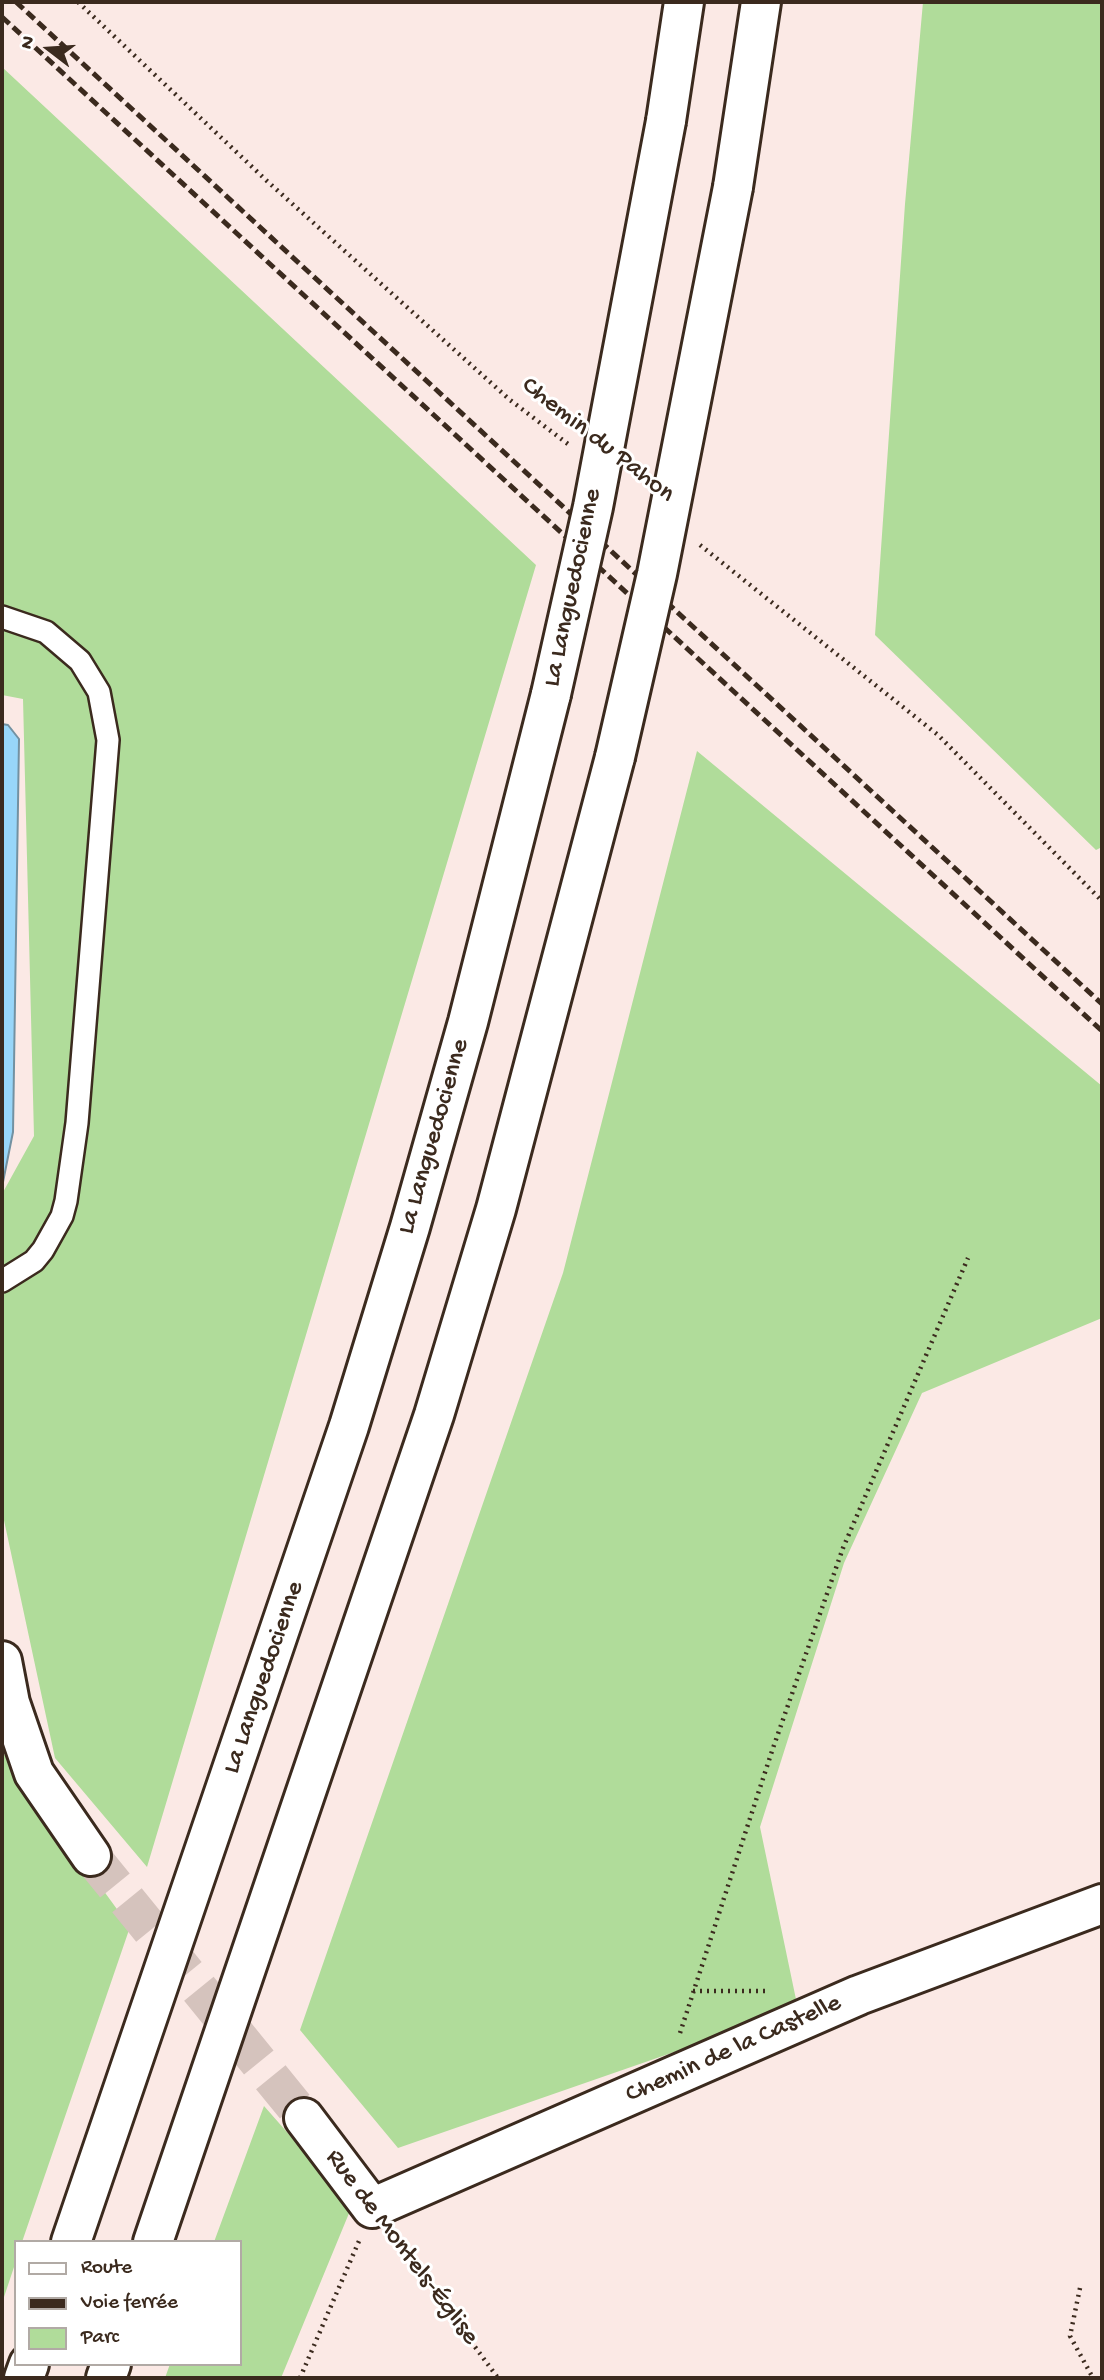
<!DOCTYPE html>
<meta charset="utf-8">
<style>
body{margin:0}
#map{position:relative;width:1104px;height:2380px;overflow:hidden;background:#fbe9e5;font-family:"Gochi Hand",sans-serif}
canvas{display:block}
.frame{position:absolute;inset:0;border:4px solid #3b2a1e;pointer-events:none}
.legend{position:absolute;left:14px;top:2240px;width:228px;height:126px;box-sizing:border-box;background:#fff;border:2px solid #b1aaa5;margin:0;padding:9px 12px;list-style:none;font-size:21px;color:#3b2a1e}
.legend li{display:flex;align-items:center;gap:14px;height:35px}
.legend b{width:35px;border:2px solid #b1aaa5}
.north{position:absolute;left:14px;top:14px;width:70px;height:70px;-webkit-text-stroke:5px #fff;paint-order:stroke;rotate:287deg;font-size:19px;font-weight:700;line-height:28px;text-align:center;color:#3b2a1e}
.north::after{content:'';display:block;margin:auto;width:24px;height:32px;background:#3b2a1e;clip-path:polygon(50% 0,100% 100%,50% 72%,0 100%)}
</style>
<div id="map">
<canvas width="1104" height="2380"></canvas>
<div class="frame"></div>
<ul class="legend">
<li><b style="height:9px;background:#fff"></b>Route</li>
<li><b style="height:9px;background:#3b2a1e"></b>Voie ferrée</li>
<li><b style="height:19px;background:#b0dc9a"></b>Parc</li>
</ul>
<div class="north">N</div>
</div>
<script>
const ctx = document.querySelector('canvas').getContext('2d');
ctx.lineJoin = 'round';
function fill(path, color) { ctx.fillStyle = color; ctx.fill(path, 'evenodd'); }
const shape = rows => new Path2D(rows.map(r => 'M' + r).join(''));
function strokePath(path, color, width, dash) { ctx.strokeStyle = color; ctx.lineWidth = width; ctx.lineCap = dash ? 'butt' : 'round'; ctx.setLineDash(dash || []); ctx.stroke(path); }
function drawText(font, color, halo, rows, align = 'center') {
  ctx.font = font + ' "Gochi Hand",sans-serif'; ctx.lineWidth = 6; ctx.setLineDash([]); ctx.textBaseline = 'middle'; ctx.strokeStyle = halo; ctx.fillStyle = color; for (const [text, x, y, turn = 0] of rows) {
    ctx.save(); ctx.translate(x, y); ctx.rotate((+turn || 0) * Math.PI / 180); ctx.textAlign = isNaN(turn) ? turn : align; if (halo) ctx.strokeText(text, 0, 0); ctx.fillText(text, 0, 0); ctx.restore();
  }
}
fill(shape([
 [923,2,1102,2,1102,847,1096,850,875,635,905,204],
 [2,67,536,565,147,1867,55,1758,2,1511,2,1194,34,1136,23,699,2,695],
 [697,751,1102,1086,1102,1318,922,1393,844,1563,760,1827,798,2009,398,2148,300,2030,563,1273],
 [2,1742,4,1754,130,1927,22,2242,16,2242,16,2261,2,2303],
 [264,2106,352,2206,281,2378,165,2378,170,2364,240,2364,240,2242,214,2242]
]), '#b0dc9a');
const water = shape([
 [2,724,8,725,19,739,13,1132,2,1187,2,724]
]);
fill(water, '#98d6f9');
strokePath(water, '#7391a1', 2);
strokePath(shape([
 [91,1856,304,2118]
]), '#d5c3bd', 38, [38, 19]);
const service = shape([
 [2,617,46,632,80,661,99,692,108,740,77,1123,66,1201,62,1216,43,1250,34,1261,2,1281]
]);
const minor = shape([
 [2,1661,10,1703,34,1773,91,1856],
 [304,2118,372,2208,859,1995,1102,1904]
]);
const motorway = shape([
 [666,121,684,2],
 [733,187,761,2],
 [71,2242,349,1426,410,1227,468,1022,551,694],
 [153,2242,434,1415,496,1209,615,757],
 [24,2378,29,2364],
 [106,2378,111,2364]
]);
strokePath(service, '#3b2a1e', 26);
strokePath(minor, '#3b2a1e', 44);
strokePath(motorway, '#3b2a1e', 44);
strokePath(shape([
 [78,2,267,181,510,400,568,444],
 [700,545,938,735,1102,901],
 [693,1991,769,1991],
 [680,2033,772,1751,843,1548,968,1258],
 [396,2240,498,2378],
 [1080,2288,1070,2336,1093,2378],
 [300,2378,359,2241]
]), '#3b2a1e', 4.5, [2, 5]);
strokePath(service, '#fff', 21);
strokePath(minor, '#fff', 38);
strokePath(motorway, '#fff', 38);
strokePath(shape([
 [16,2,1102,1004],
 [2,17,1102,1031]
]), '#3b2a1e', 5, [10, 5]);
const motorwayBridge = shape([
 [551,694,593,507,666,121],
 [615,757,657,574,733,187]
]);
strokePath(motorwayBridge, '#3b2a1e', 44, []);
strokePath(motorwayBridge, '#fff', 38);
drawText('26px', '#3b2a1e', '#fff', [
 ["Chemin du Pahon",597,441,38],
 ["La Languedocienne",574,588,-78],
 ["La Languedocienne",435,1137,-74],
 ["La Languedocienne",265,1678,-71],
 ["Chemin de la Castelle",734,2050,-24],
 ["Rue de Montels-Église",401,2248,53]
]);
</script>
